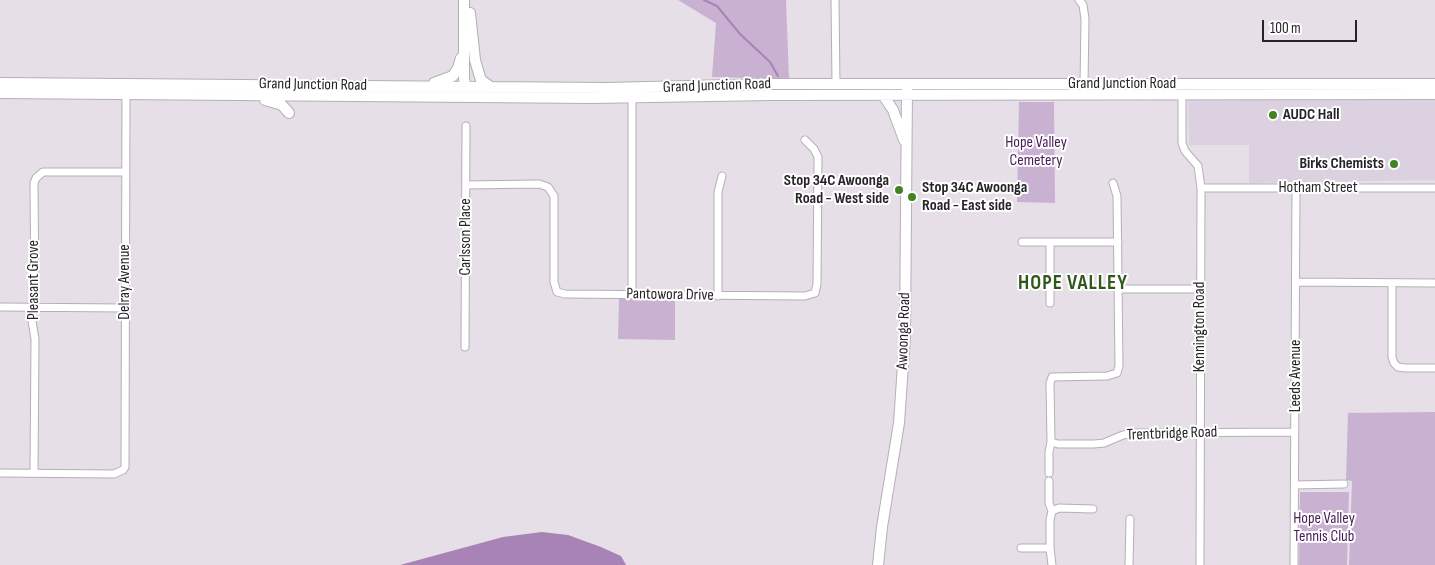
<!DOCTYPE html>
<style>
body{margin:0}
#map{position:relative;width:1435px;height:565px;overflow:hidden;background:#e6dfe8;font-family:"Sofia Sans Condensed",sans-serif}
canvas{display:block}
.scale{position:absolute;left:1262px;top:20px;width:95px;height:22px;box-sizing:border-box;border:2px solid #272428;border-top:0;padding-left:6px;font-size:15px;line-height:18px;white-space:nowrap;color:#272428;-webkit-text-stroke:4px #fff;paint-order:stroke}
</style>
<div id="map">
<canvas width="1435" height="565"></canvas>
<div class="scale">100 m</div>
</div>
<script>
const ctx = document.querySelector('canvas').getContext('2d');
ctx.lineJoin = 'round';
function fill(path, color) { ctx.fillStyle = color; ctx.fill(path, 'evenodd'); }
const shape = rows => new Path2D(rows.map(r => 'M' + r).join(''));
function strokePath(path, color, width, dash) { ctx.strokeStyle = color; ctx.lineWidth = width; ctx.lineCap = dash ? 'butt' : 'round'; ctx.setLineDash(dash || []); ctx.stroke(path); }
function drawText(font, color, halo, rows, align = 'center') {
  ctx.font = font + ' "Sofia Sans Condensed",sans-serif'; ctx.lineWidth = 4; ctx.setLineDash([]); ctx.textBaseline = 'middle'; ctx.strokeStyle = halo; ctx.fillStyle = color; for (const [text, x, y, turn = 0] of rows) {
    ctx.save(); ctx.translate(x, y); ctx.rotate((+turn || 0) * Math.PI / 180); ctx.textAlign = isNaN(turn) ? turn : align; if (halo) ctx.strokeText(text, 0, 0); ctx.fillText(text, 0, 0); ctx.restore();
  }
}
fill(shape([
 [1188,98,1435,99,1435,180,1249,183,1249,145,1189,145]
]), '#dcd1e1');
fill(shape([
 [678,0,786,0,789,79,712,77,716,23],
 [1019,102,1054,102,1055,203,1017,202],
 [619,299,675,299,675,340,618,339],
 [1435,412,1435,565,1349,565,1352,481,1346,480,1348,413],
 [1300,492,1349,492,1347,565,1299,565]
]), '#c9b1d2');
fill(shape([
 [542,532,568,535,601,547,621,556,626,565,400,565,503,537]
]), '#a883b6');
strokePath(shape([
 [704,0,717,6,740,34,770,62,778,76]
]), '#a883b6', 2);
const street = shape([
 [835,0,836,84],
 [1079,0,1083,5,1085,19,1084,84],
 [1182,94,1182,143,1185,151,1198,166,1201,188,1200,565],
 [466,185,539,184,548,187,554,196,554,282,557,292,565,294,805,296,815,293,817,284,818,157,814,149,805,140],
 [1201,188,1435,188],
 [1022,242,1118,242],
 [1296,282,1435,283],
 [1392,283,1392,357,1394,363,1398,367,1405,368,1435,368],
 [1119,289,1200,289],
 [632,295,632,98],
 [718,296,718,192,722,176],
 [1050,303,1050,243],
 [0,307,125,308],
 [465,347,466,126],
 [1051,442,1058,444,1094,444,1104,443,1123,435,1137,433,1295,432],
 [0,473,114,474,123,470,125,467,126,93],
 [34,473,35,339,31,315,32,310,35,307,34,183,36,178,43,172,125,172],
 [1049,473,1049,452,1051,442,1050,383,1052,377,1107,376,1117,373,1119,366,1117,196,1113,183],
 [1049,481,1049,503,1052,511,1050,520,1050,548,1052,565],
 [1295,485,1344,484],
 [1052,511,1059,508,1093,509],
 [1021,548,1050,548],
 [1129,565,1130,519],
 [1294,565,1296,188]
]);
const secondary = shape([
 [464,0,464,78,466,91],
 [470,13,475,60,479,74,481,80,491,87],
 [0,83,606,88,772,84,1435,84],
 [434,83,453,76,458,68,461,58],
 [0,93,592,98,771,95,1435,94],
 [883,95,893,110,904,140],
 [265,100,282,105,289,113],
 [878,565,882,527,899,423,905,336,907,88]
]);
strokePath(street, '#b5afb8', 9);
strokePath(secondary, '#b5afb8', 12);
strokePath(street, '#fff', 7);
strokePath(secondary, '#fff', 10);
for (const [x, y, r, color] of [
 [1273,115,5,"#448220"],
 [1394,164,5,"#448220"],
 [899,190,5,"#448220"],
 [912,197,5,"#448220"]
]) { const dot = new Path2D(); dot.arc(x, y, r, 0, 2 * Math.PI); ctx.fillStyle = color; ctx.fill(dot); strokePath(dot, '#fff', 2); }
drawText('16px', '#272428', '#fff', [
 ["Grand Junction Road",1122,84],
 ["Grand Junction Road",313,85,1],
 ["Grand Junction Road",717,86,-2],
 ["Hotham Street",1318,188],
 ["Carlsson Place",466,237,-90],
 ["Pleasant Grove",34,280,-90],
 ["Delray Avenue",125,282,-90],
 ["Pantowora Drive",670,295,1],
 ["Kennington Road",1200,327,-90],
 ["Awoonga Road",904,331,-88],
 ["Leeds Avenue",1296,376,-90],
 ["Trentbridge Road",1172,434,-2]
]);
drawText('bold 16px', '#272428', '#fff', [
 ["AUDC Hall",1283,115],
 ["Birks Chemists",1384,164,"right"],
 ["Stop 34C Awoonga",889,181,"right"],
 ["Road - West side",889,199,"right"],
 ["Stop 34C Awoonga",922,188],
 ["Road - East side",922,206]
], 'left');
drawText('16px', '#4a1b59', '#fff', [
 ["Hope Valley",1036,143],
 ["Cemetery",1036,161],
 ["Hope Valley",1324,519],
 ["Tennis Club",1324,537]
]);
ctx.letterSpacing = '1px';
drawText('bold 21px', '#30581c', '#fff', [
 ["HOPE VALLEY",1073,284]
]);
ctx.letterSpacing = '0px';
</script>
